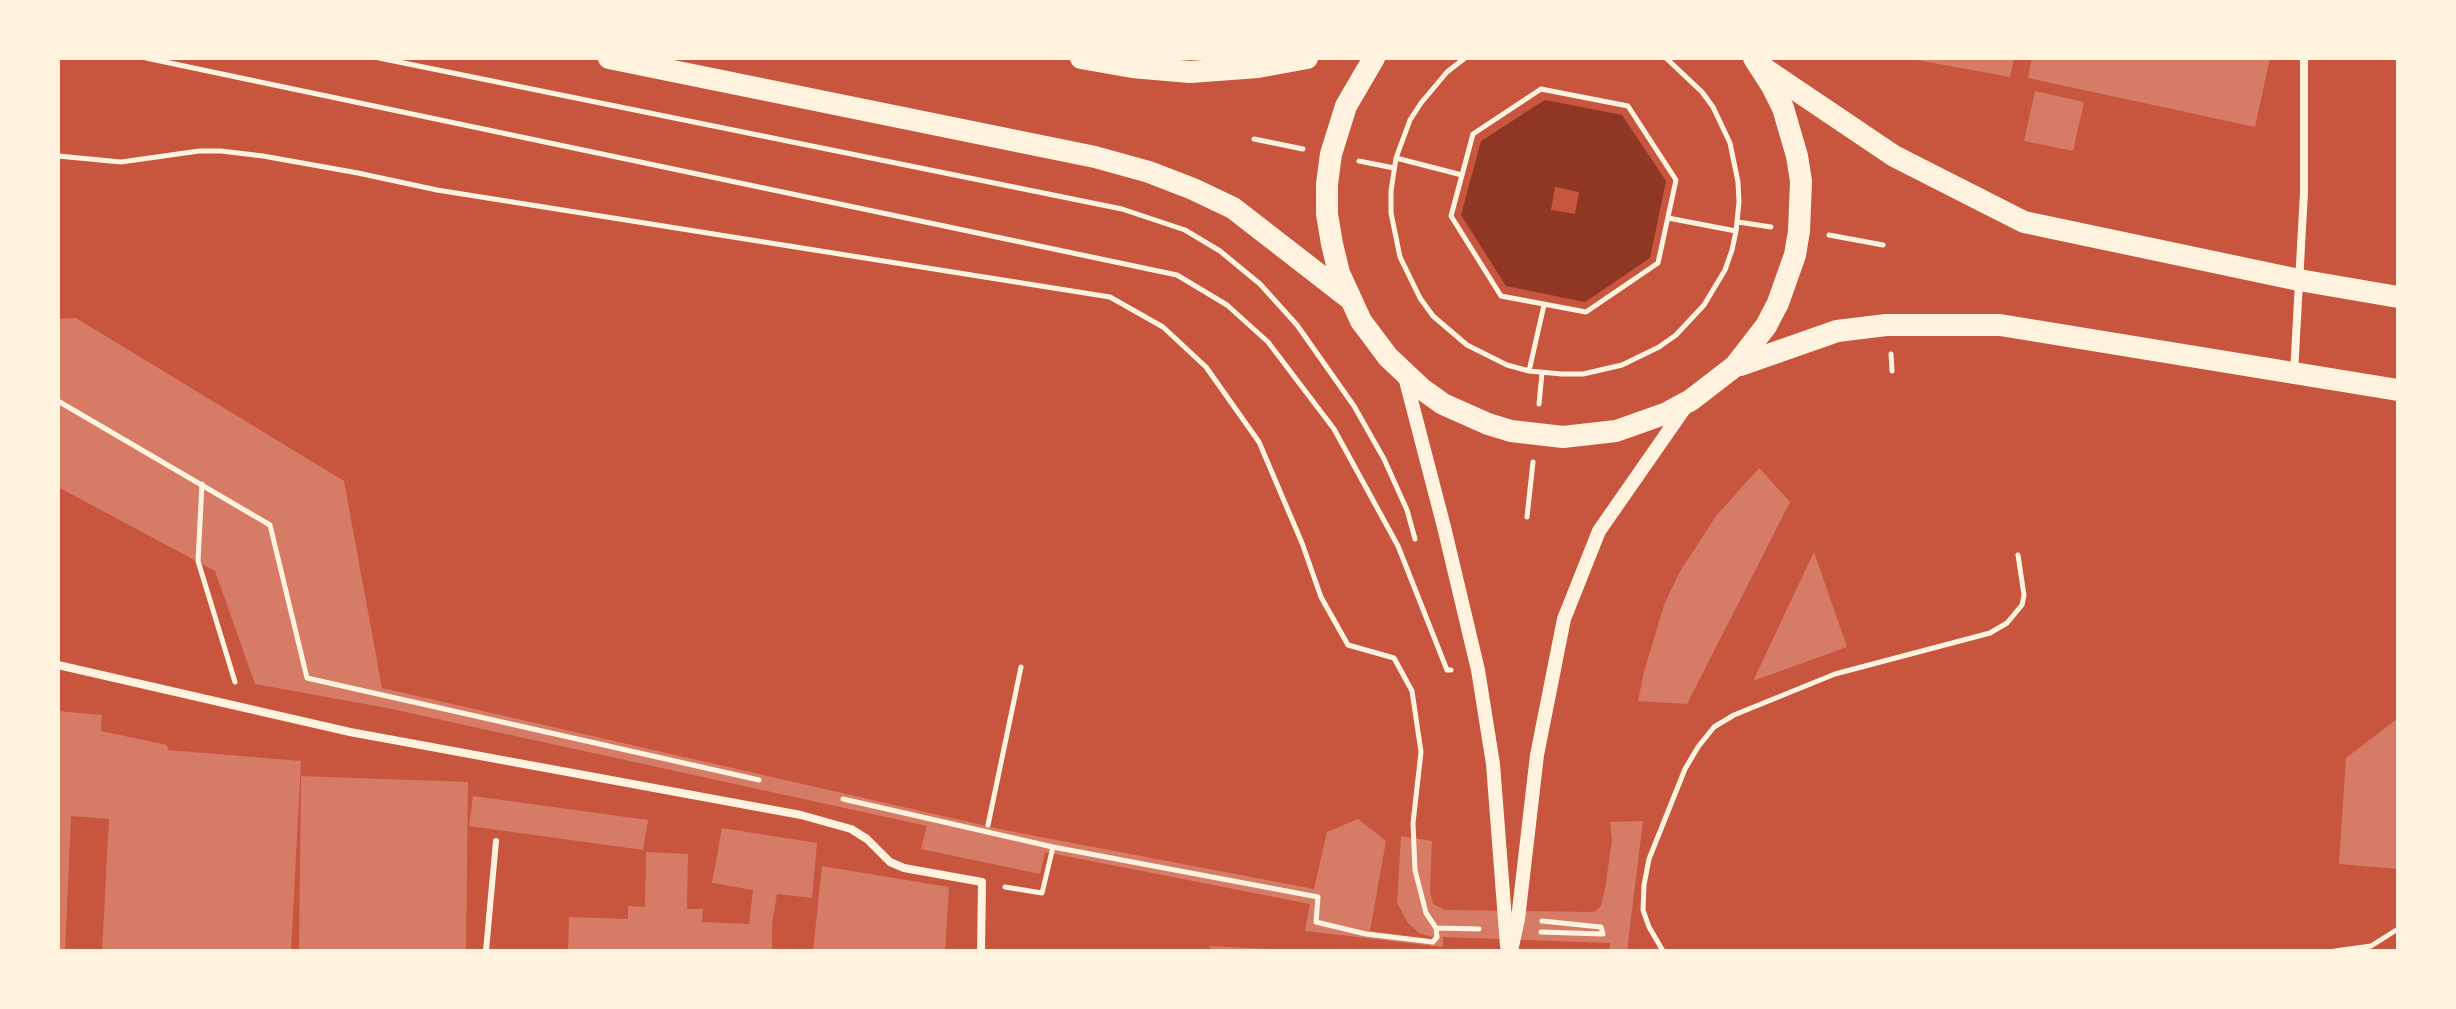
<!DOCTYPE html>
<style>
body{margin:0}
#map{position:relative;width:2456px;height:1009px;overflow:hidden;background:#c8553d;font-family:"Source Sans 3",sans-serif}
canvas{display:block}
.frame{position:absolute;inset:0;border:60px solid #fff3e0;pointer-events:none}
</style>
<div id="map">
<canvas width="2456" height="1009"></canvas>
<div class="frame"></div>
</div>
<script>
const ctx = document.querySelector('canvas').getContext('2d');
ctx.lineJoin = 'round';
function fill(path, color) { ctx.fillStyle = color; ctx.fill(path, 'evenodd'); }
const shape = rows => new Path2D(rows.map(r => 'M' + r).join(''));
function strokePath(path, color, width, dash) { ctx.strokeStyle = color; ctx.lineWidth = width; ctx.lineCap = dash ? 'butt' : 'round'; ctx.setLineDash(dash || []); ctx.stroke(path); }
fill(shape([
 [1545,100,1622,115,1666,181,1650,258,1585,302,1506,286,1461,215,1481,141],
 [1555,187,1579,192,1575,214,1551,210]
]), '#8f3625');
fill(shape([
 [1906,58,2014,58,2010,77],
 [2032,58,2270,58,2255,127,2028,78],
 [2035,91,2084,102,2073,151,2024,141],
 [76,318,344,481,382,688,1004,830,1314,889,1327,832,1358,819,1386,841,1370,931,1432,939,1432,937,1419,933,1408,923,1397,903,1401,836,1432,841,1430,891,1433,904,1445,910,1594,912,1601,906,1605,888,1612,841,1610,822,1643,821,1627,951,1610,951,1610,943,1443,937,1443,947,1305,931,1310,904,1045,852,1040,874,921,849,927,826,387,708,255,684,215,571,58,487,58,319],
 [1759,468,1790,502,1687,704,1638,701,1644,672,1664,605,1679,573,1716,516],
 [1814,552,1847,647,1753,681],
 [58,711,102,715,101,731,167,745,168,750,301,761,291,951,102,951,109,819,71,816,65,951,58,951],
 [2398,718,2398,869,2339,864,2346,758],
 [301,776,468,782,466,951,299,951],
 [473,796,648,820,643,850,469,826],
 [722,828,817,843,812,898,777,894,772,924,772,951,568,951,569,917,628,919,628,906,645,907,646,852,688,854,687,909,703,909,702,922,749,924,753,890,712,883],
 [822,866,949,887,945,951,813,951],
 [1210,946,1268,949,1268,951,1210,951]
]), '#d67c66');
strokePath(shape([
 [146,58,1177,275,1227,305,1268,342,1334,429,1398,546,1447,670,1451,670],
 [379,58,1122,209,1185,230,1220,251,1260,284,1297,325,1354,406,1384,459,1407,510,1415,539],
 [1465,58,1447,72,1421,103,1410,120,1396,158,1391,191,1391,213,1400,257,1420,298,1433,316,1467,345,1507,365,1529,371,1562,374,1583,374,1622,365,1659,347,1676,335,1704,305,1725,270,1732,250,1736,231,1739,202,1738,182,1730,143,1713,107,1702,92,1666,58],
 [1541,89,1628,106,1676,180,1658,263,1586,312,1501,296,1451,216,1473,134,1541,89],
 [1254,139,1303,149],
 [58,156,121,162,199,151,221,151,263,156,358,173,437,190,1110,297,1163,327,1206,367,1259,442,1302,543,1321,597,1348,645,1394,658,1412,691,1421,752,1413,823,1415,870,1426,913,1436,928,1437,937,1433,942,1366,934,1316,922,1318,897,1053,847,843,799],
 [1396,158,1462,175],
 [1359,161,1394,168],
 [1668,218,1736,231],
 [1738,222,1771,227],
 [1829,235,1883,245],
 [1891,354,1892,371],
 [1529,371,1544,305],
 [58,401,270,525,307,678,759,780],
 [1539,404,1542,373],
 [202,484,198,561,235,682],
 [1527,517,1533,462],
 [988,825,1021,667],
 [1005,887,1042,893,1053,847],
 [1542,921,1601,927,1603,934],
 [1436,928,1479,929],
 [1541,932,1603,934],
 [1663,951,1649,927,1643,910,1644,885,1649,859,1685,769,1698,747,1714,727,1734,715,1835,674,1990,633,2007,623,2022,605,2024,595,2018,555],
 [2335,951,2371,946,2398,929]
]), '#fff3e0', 5);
strokePath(shape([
 [486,951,496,841]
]), '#fff3e0', 6);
strokePath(shape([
 [2294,373,2304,192,2304,58],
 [58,665,350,732,801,815,851,829,867,839,890,862,904,868,982,882,981,951]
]), '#fff3e0', 8);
strokePath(shape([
 [1404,373,1444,527,1478,670,1493,764,1507,946],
 [1511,951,1518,919,1537,755,1564,619,1599,531,1686,406]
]), '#fff3e0', 14);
strokePath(shape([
 [609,58,1095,157,1149,172,1193,189,1233,208,1349,298],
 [1081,58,1132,67,1190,72,1258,67,1307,58],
 [1374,58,1346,106,1331,154,1327,184,1327,214,1332,244,1339,273,1361,321,1388,357,1422,389,1443,404,1488,424,1511,431,1563,437,1616,431,1667,413,1691,400,1735,366,1766,326,1778,303,1795,255,1799,231,1801,181,1797,156,1783,108,1772,86,1754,58],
 [1765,69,1894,156,2024,222,2299,280,2398,297],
 [1740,365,1837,331,1886,325,2000,325,2398,390]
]), '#fff3e0', 22);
</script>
